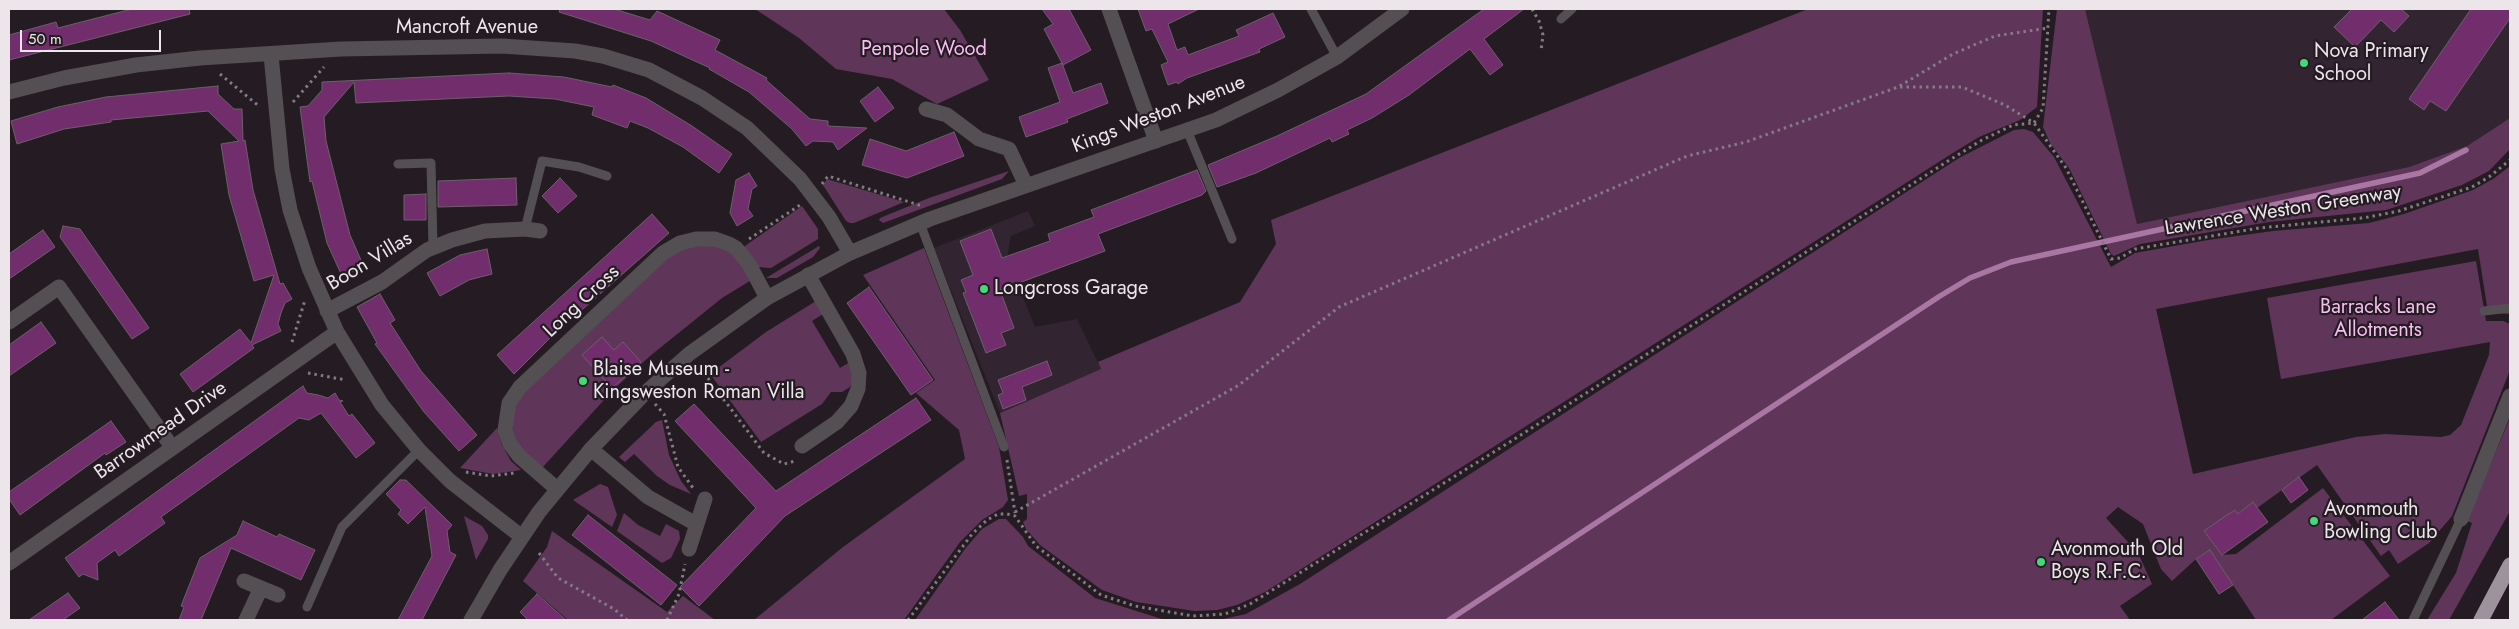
<!DOCTYPE html>
<style>
body{margin:0}
#map{position:relative;width:2519px;height:629px;overflow:hidden;background:#251c23;font-family:Jost,sans-serif}
canvas{display:block}
.frame{position:absolute;inset:0;border:10px solid #ece6eb;pointer-events:none}
.scale{position:absolute;left:20px;top:30px;width:141px;height:22px;box-sizing:border-box;border:2px solid #ece6eb;border-top:0;padding-left:6px;font-size:15px;line-height:18px;white-space:nowrap;color:#ece6eb;-webkit-text-stroke:4px #251c23;paint-order:stroke}
</style>
<div id="map">
<canvas width="2519" height="629"></canvas>
<div class="frame"></div>
<div class="scale">50 m</div>
</div>
<script>
const ctx = document.querySelector('canvas').getContext('2d');
ctx.lineJoin = 'round';
function fill(path, color) { ctx.fillStyle = color; ctx.fill(path, 'evenodd'); }
const shape = rows => new Path2D(rows.map(r => 'M' + r).join(''));
function strokePath(path, color, width, dash) { ctx.strokeStyle = color; ctx.lineWidth = width; ctx.lineCap = dash ? 'butt' : 'round'; ctx.setLineDash(dash || []); ctx.stroke(path); }
function drawText(font, color, halo, rows, align = 'center') {
  ctx.font = font + ' Jost,sans-serif'; ctx.lineWidth = 4.5; ctx.setLineDash([]); ctx.textBaseline = 'middle'; ctx.strokeStyle = halo; ctx.fillStyle = color; for (const [text, x, y, turn = 0] of rows) {
    ctx.save(); ctx.translate(x, y); ctx.rotate((+turn || 0) * Math.PI / 180); ctx.textAlign = isNaN(turn) ? turn : align; if (halo) ctx.strokeText(text, 0, 0); ctx.fillText(text, 0, 0); ctx.restore();
  }
}
fill(shape([
 [2085,9,2510,9,2510,118,2467,146,2409,167,2137,224],
 [1028,211,1035,226,1011,236,1007,258,1035,327,1077,319,1101,369,1000,413,934,248]
]), '#322430');
fill(shape([
 [755,9,944,9,960,30,989,80,937,104,892,79,836,69,799,38],
 [1808,9,2043,9,2037,107,2020,120,1979,137,1948,156,1498,444,1265,592,1237,605,1217,610,1195,611,1136,602,1102,590,1040,545,1026,529,1023,522,1027,519,1027,494,1019,496,1000,413,1101,369,1098,362,1240,302,1276,244,1271,220],
 [2057,9,2085,9,2137,224,2409,167,2467,146,2510,118,2510,149,2489,171,2462,185,2386,210,2269,222,2140,244,2114,256,2111,254,2069,168,2050,143,2043,127],
 [2024,129,2033,132,2054,157,2111,267,2135,253,2208,240,2273,231,2369,223,2404,214,2473,190,2493,179,2510,166,2510,314,2494,313,2487,306,2478,249,2156,309,2193,474,2356,437,2385,434,2441,437,2450,435,2461,425,2489,355,2490,342,2281,379,2267,298,2476,261,2486,321,2503,321,2510,324,2510,370,2452,516,2429,543,2398,564,2389,550,2381,556,2317,465,2257,508,2253,502,2238,514,2235,510,2204,531,2222,555,2236,554,2323,488,2390,576,2331,620,2256,620,2210,550,2196,559,2172,581,2161,569,2143,524,2118,507,2106,518,2138,553,2152,584,2120,606,2130,620,1219,620,1246,614,1300,584,1959,158,2014,130],
 [1009,171,1002,179,883,223,879,220,880,218,929,198],
 [827,179,904,202,854,223,850,223,846,221,823,185],
 [802,206,818,229,818,239,771,268,758,267,742,248],
 [716,245,731,252,753,279,722,298,650,356,614,389,542,468,517,446,514,437,511,417,518,397,672,253,685,247],
 [819,246,820,248,813,257,777,278,766,278],
 [924,248,999,447,1008,500,1003,507,982,520,960,542,904,620,754,620,843,547,965,459,959,430,916,393,935,380,863,275],
 [816,301,823,314,812,321,840,368,850,362,853,376,850,387,842,392,831,392,822,404,761,442,710,374,766,332],
 [2510,418,2510,511,2449,620,2427,620,2456,573,2472,523,2467,521],
 [662,420,669,455,681,481,691,494,670,485,657,476,634,454,625,462,619,457,656,422],
 [497,428,502,445,511,461,521,470,493,474,460,468],
 [600,484,608,487,617,515,612,527,573,500],
 [624,513,638,525,660,536,666,524,679,531,680,539,671,558,662,563,617,531],
 [464,516,482,526,488,535,488,539,476,560],
 [999,519,1006,519,1023,537,1028,546,1095,598,1165,620,915,620,965,549,982,529],
 [552,531,667,612,683,596,715,620,568,620,523,581,547,547]
]), '#5f365a');
strokePath(shape([
 [1449,620,1940,296,1970,278,2011,262,2420,173,2466,150]
]), '#aa77a5', 5.5);
const building = shape([
 [132,9,189,9,190,14,9,60,9,35,56,22,58,28,132,9],
 [560,9,614,9,650,20,657,11,720,40,715,50,767,78,766,80,810,119,828,121,828,126,867,128,838,150,833,142,813,141,806,146,792,129,749,92,709,69,710,68,651,41,559,12,560,9],
 [1042,9,1069,9,1091,50,1063,65,1062,63,1073,93,1101,83,1108,103,1067,119,1068,122,1026,137,1019,117,1060,102,1048,68,1062,63,1044,29,1053,24,1042,9],
 [1138,9,1199,9,1168,24,1177,50,1185,47,1188,55,1239,36,1236,30,1273,13,1285,37,1259,49,1260,52,1187,78,1178,84,1177,82,1168,85,1161,65,1168,62,1152,29,1146,31,1138,9],
 [1484,9,1524,9,1484,39,1503,65,1490,75,1470,49,1409,95,1372,118,1347,130,1349,134,1332,142,1330,138,1256,173,1217,187,1208,165,1277,136,1366,94,1484,9],
 [2352,9,2401,9,2409,16,2394,32,2381,20,2355,47,2334,27,2352,9],
 [2471,9,2510,9,2510,18,2446,111,2430,101,2424,110,2409,99,2471,9],
 [509,73,564,77,612,87,613,85,646,98,692,126,732,154,719,173,683,147,648,128,630,121,627,128,592,115,594,107,555,99,509,96,356,103,354,82,324,117,326,141,350,235,364,267,342,276,327,243,312,181,310,182,300,107,308,106,322,90,322,82,509,73],
 [218,86,218,94,234,109,242,109,243,141,245,140,253,190,280,284,283,283,292,299,285,303,281,313,278,324,281,331,252,345,254,348,193,392,180,374,240,329,251,343,274,275,254,281,229,195,221,144,239,141,208,111,111,120,111,122,64,129,17,144,11,121,58,107,106,97,218,86],
 [878,87,894,108,875,122,860,101,878,87],
 [954,132,964,156,907,178,862,165,870,139,906,151,954,132],
 [1197,170,1206,191,1202,195,1098,234,1105,251,1000,290,1014,328,1001,333,1006,345,986,353,963,293,966,292,961,280,973,275,960,241,991,229,1002,258,1050,241,1048,234,1094,217,1091,210,1197,170],
 [749,173,757,186,752,189,748,209,753,216,737,226,730,213,736,180,749,173],
 [516,178,517,205,438,207,438,181,516,178],
 [560,178,577,196,558,213,542,196,560,178],
 [426,194,426,220,404,220,404,195,426,194],
 [652,214,669,233,550,338,514,374,497,355,652,214],
 [63,226,80,229,149,328,132,339,60,237,63,226],
 [43,230,55,247,9,279,9,254,43,230],
 [487,249,492,274,469,280,440,296,427,273,460,255,487,249],
 [869,287,933,380,911,395,847,303,869,287],
 [380,294,395,320,390,323,421,371,477,435,459,451,424,412,375,344,377,343,357,307,380,294],
 [41,322,56,343,9,376,9,345,41,322],
 [602,337,614,350,623,342,641,362,612,388,582,355,602,337],
 [1047,361,1052,375,1022,387,1026,400,1003,409,998,395,1003,393,998,380,1047,361],
 [303,386,307,393,318,395,328,398,335,393,339,400,343,401,340,402,349,416,352,414,375,443,356,458,321,413,309,420,299,418,161,517,165,523,119,556,115,550,97,563,98,580,83,574,79,577,65,558,303,386],
 [916,398,931,420,785,516,699,606,680,587,756,508,675,421,694,404,776,491,916,398],
 [111,421,126,442,106,455,105,453,20,515,9,499,9,492,111,421],
 [2299,477,2308,490,2291,503,2282,490,2299,477],
 [400,480,406,480,452,525,447,531,450,552,456,555,422,620,398,620,432,556,425,507,408,524,398,514,401,510,386,494,400,480],
 [2253,502,2268,522,2222,555,2204,531,2227,515,2235,510,2238,514,2253,502],
 [588,515,677,585,661,605,572,535,588,515],
 [243,521,277,537,279,534,315,550,301,580,231,548,201,620,179,620,184,607,181,606,200,558,237,535,243,521],
 [2210,550,2233,585,2219,594,2196,559,2210,550],
 [68,593,80,608,63,620,29,620,68,593],
 [537,594,566,620,528,620,520,612,537,594],
 [2385,602,2399,620,2362,620,2385,602]
]);
fill(building, '#722e6c');
strokePath(building, '#6b6069', 1);
strokePath(shape([
 [1532,9,1539,21,1543,35,1541,51],
 [220,74,260,107],
 [1900,87,1962,87,2005,105,2034,123,2043,108,2049,9],
 [293,102,324,67],
 [822,184,828,176,922,206],
 [749,239,800,205],
 [292,342,305,300],
 [308,373,346,380],
 [704,373,764,453,784,464,795,461],
 [655,404,664,414,678,467,693,488],
 [1007,460,1015,513],
 [466,472,491,476,514,473],
 [1015,512,1239,385,1339,307,1687,156,1746,142,1898,87,1953,54,1995,36,2048,28],
 [539,553,558,578,614,609,627,620],
 [667,620,679,594,685,564],
 [908,620,972,534,987,520,998,514,1007,514,1015,516,1036,546,1101,595,1135,606,1193,616,1225,614,1250,604,1513,440,1948,161,1982,140,2013,125,2034,123,2066,168,2111,259,2120,258,2135,249,2259,228,2363,218,2399,211,2472,187,2489,177,2510,160]
]), '#847c82', 3, [2.5, 4]);
strokePath(shape([
 [1311,9,1337,57],
 [1561,19,1572,9],
 [1187,130,1232,239],
 [398,164,431,163,433,247],
 [920,223,1004,447],
 [525,229,542,161,579,167,607,176],
 [2484,311,2510,308],
 [307,607,342,527,419,450],
 [2413,620,2461,519]
]), '#544f53', 9);
strokePath(shape([
 [1109,9,1156,141],
 [271,55,282,169,290,210,309,268,337,332,382,405,419,450,450,481,522,537],
 [9,92,64,78,136,65,200,58,341,49,502,46,575,51,603,56,649,70,702,98,747,128,800,179,829,217,850,253],
 [926,109,947,115,979,139,1009,149,1026,185],
 [327,311,382,282,427,250,452,240,485,231,525,229,540,231],
 [9,322,59,287,172,447],
 [802,446,837,422,851,406,858,389,859,373,853,354,808,275],
 [591,449,648,497,696,524],
 [557,489,519,456,510,444,505,430,509,403,520,387,663,253,680,243,696,239,715,239,729,244,736,248,749,264,767,298],
 [2461,519,2510,396],
 [689,549,705,499],
 [9,563,337,332],
 [244,581,278,595],
 [246,620,261,588]
]), '#544f53', 15);
strokePath(shape([
 [471,620,500,570,539,512,591,449,645,393,689,354,767,298,850,253,930,219,1216,120,1278,90,1337,57,1402,9]
]), '#544f53', 15);
strokePath(shape([
 [2481,620,2510,565]
]), '#9e929c', 15);
for (const [x, y, r, color] of [
 [2304,63,5,"#47d779"],
 [984,289,5,"#47d779"],
 [583,381,5,"#47d779"],
 [2314,521,5,"#47d779"],
 [2041,562,5,"#47d779"]
]) { const dot = new Path2D(); dot.arc(x, y, r, 0, 2 * Math.PI); ctx.fillStyle = color; ctx.fill(dot); strokePath(dot, '#251c23', 2); }
drawText('20px', '#ece6eb', '#251c23', [
 ["Mancroft Avenue",467,28],
 ["Kings Weston Avenue",1159,115,-21],
 ["Lawrence Weston Greenway",2283,211,-9],
 ["Boon Villas",370,262,-31],
 ["Long Cross",582,302,-43],
 ["Barrowmead Drive",161,431,-35]
]);
drawText('20px', '#f9bef1', '#251c23', [
 ["Penpole Wood",924,50],
 ["Barracks Lane",2378,308],
 ["Allotments",2378,331]
]);
drawText('20px', '#ece6eb', '#251c23', [
 ["Nova Primary",2314,52],
 ["School",2314,75],
 ["Longcross Garage",994,289],
 ["Blaise Museum -",593,370],
 ["Kingsweston Roman Villa",593,393],
 ["Avonmouth",2324,510],
 ["Bowling Club",2324,533],
 ["Avonmouth Old",2051,550],
 ["Boys R.F.C.",2051,573]
], 'left');
</script>
